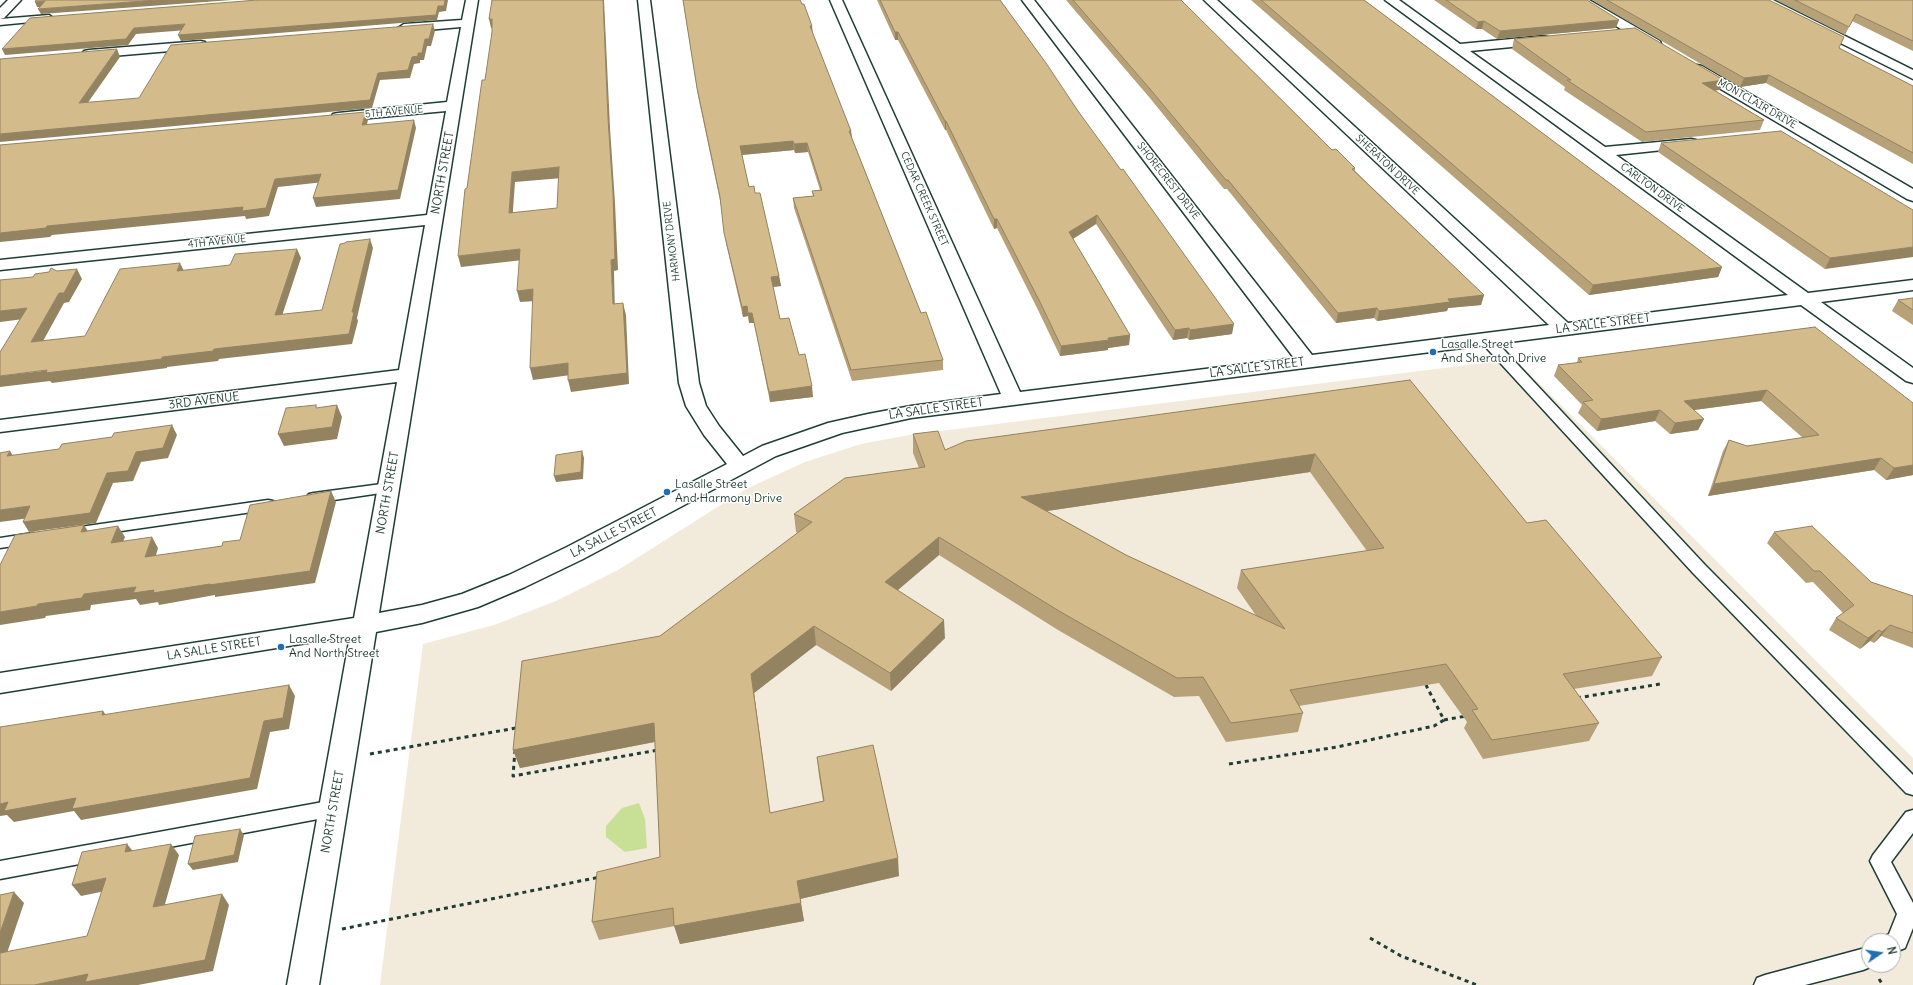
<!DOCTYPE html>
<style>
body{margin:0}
#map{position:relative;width:1913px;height:985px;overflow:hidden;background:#fff;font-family:Delius,sans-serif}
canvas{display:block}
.north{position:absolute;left:1861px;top:933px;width:40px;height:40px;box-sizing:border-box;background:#fff;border:1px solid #a5b1ae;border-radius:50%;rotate:77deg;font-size:11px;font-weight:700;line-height:16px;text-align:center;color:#1f3d34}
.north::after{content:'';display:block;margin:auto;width:14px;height:18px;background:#1f6fb2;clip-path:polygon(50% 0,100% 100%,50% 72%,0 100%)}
</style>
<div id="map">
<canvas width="1913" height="985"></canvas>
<div class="north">N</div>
</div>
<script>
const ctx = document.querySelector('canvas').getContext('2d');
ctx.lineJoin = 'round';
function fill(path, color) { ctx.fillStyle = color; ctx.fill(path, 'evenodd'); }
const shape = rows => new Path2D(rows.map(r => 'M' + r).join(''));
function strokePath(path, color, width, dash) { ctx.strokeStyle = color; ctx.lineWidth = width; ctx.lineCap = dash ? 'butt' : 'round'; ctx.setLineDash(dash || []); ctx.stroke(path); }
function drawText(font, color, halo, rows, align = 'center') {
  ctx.font = font + ' Delius,sans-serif'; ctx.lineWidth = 3; ctx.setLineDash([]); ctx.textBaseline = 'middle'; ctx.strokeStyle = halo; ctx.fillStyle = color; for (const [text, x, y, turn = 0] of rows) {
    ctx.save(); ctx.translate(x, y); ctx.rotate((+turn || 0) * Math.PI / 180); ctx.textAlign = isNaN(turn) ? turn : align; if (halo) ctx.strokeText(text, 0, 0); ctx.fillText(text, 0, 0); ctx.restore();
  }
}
fill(shape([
 [1515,359,1913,758,1913,985,380,985,423,644,494,625,556,601,618,570,746,489,805,462,861,444,909,435],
 [1869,941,1893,941,1893,965,1869,965]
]), '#f2ebdc');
fill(shape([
 [639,803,645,819,647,848,625,852,606,837,606,826,622,808]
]), '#c8e096');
const lane = shape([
 [49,15,53,18,52,20,0,25,0,19,49,15],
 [1486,335,1491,336,1705,565,1913,775,1913,795,1906,793,1693,573,1481,342,1480,339,1481,336,1486,335],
 [389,483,394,485,396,488,394,491,314,503,309,502,306,498,309,494,314,493,389,483],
 [268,500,273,501,276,505,273,509,66,539,60,538,58,534,60,530,66,529,268,500],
 [33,533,39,534,41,538,39,542,0,548,0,538,33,533],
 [334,800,341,802,344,808,341,814,334,816,0,879,0,861,334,800],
 [1913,810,1913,833,1891,862,1913,903,1913,928,1905,948,1893,953,1893,941,1883,941,1885,936,1889,934,1897,914,1870,861,1873,855,1906,812,1913,810],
 [1869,947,1869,965,1875,965,1863,970,1805,985,1754,985,1757,978,1765,975,1869,947]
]);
const street = shape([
 [8,0,21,0,4,18,0,19,0,8,8,0],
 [466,0,478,0,379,613,422,605,462,594,509,575,567,547,727,464,704,435,686,406,679,383,638,0,650,0,699,383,706,406,719,426,743,456,762,446,828,423,868,414,911,406,1001,394,830,0,842,0,1020,392,1294,358,1022,0,1034,0,1312,355,1549,325,1204,0,1217,0,1568,323,1788,295,1385,0,1399,0,1460,44,1543,36,1548,37,1549,40,1548,43,1543,44,1470,51,1605,147,1691,139,1696,140,1698,143,1696,146,1691,147,1616,155,1808,293,1913,280,1913,290,1821,302,1913,368,1913,383,1906,381,1801,305,911,418,842,433,776,456,583,559,525,587,478,607,422,623,376,632,319,985,287,985,350,636,0,693,0,673,354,618,397,382,0,432,0,420,399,370,425,225,0,270,0,260,427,215,446,111,338,121,333,120,331,117,333,114,338,113,447,102,461,27,404,32,398,28,404,24,462,20,466,0],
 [1574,0,1589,0,1660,41,1661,44,1660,47,1650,47,1574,0],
 [1758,0,1773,0,1913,70,1913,79,1760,3,1758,0],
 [200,41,205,42,206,45,205,48,89,58,84,57,82,54,84,51,89,50,200,41],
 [1697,65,1702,66,1913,189,1913,201,1907,199,1692,72,1690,69,1692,66,1697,65]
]);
strokePath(lane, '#1f3d34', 3);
strokePath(street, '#1f3d34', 3);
strokePath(shape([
 [1577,698,1660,684],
 [1444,720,1466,716],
 [515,750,513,776,658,750],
 [370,754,516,728,515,731],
 [1229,764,1337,747,1434,726,1444,720,1426,685],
 [342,929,600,877],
 [1370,938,1401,956,1477,985],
 [1879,979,1883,985]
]), '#1f3d34', 3, [4, 4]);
fill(lane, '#fff');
fill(street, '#fff');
fill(shape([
 [683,0,813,34,851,131,852,138,921,313,943,360,943,370,852,381,794,208,793,198,813,196,812,191,820,190,808,152,795,153,794,150,742,155,749,187,755,193,779,276,781,286,773,287,780,319,799,355,813,397,770,402,754,323,749,323,748,316,743,317,726,243,721,205,698,96],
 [877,0,1000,0,1078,111,1232,334,1189,340,1187,338,1173,340,1096,224,1073,239,1130,335,1129,345,1108,348,1108,350,1060,356,1039,312,997,228,994,229,946,130,945,130,898,40,895,40],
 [1066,0,1181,0,1332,150,1355,168,1355,171,1484,295,1481,305,1448,308,1447,311,1377,321,1374,318,1336,323,1227,189,1224,189,1149,97],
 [1251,0,1364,0,1722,267,1718,277,1589,295],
 [1434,0,1587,0,1616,28,1497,39,1482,29,1476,29],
 [1592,0,1769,0,1839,48,1913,86,1913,164,1766,83,1740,87],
 [1776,0,1913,0,1913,51,1852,21,1845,35],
 [1514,39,1720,90,1714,90,1764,120,1760,130,1642,142,1564,90,1565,87,1512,49],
 [1661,143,1913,210,1825,269,1658,152],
 [1913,298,1913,325,1892,311,1898,300],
 [1815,327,1913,475,1886,480,1874,470,1708,496,1723,451,1729,440,1747,446,1803,438,1761,401,1694,410,1704,419,1698,430,1670,434,1655,421,1597,431,1578,413,1582,405,1554,376,1558,365,1577,363,1578,358],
 [1410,380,1527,523,1662,657,1652,676,1574,689,1599,723,1589,741,1483,759,1464,728,1467,722,1439,683,1299,706,1303,713,1298,732,1226,742,1199,696,1174,697,1058,630,939,555,898,590,945,638,891,691,816,645,754,693,770,813,823,801,819,776,817,757,899,876,800,899,804,921,680,944,675,926,599,940,592,922,660,857,655,742,520,768,513,750,660,636,798,533,796,532,794,514,919,468,913,453,913,434,945,450],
 [1310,472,1367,551,1241,570,1237,588,1257,617,1126,555,1047,511],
 [1774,532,1871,582,1913,596,1913,648,1881,636,1874,643,1870,641,1860,649,1829,630,1836,618,1843,613,1813,582,1806,583,1767,543]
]), '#b6a178');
fill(shape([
 [157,0,232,0,41,14,38,9],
 [445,0,448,0,446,11,439,12,437,20,181,41,178,35,438,6],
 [603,0,604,0,610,128,615,203,618,270,614,271,615,316,613,304,611,260,608,118],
 [45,1,48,7,37,7,35,2],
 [489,19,492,19,494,28,491,28],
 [1619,20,1616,28,1497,39,1500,31],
 [1484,21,1482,29,1476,29,1478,22],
 [185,24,187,30,136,34,128,45,5,55,2,49,134,28],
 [433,24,435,31,431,46,427,46,424,60,420,60,420,63,414,64,410,78,380,80,372,108,0,142,0,134,378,73,418,53],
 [810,26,812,26,813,34],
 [895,32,898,32,898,40,895,40],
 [117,49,120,57,82,111,79,103],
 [1769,75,1766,83,1740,87,1744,78],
 [1724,80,1720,90,1698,93,1702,83],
 [366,112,368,120,365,132,362,125],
 [414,120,416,128,400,199,316,207,313,198],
 [945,121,946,121,946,130,945,130],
 [849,131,851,131,852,140],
 [793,141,794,150,741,155,740,146],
 [807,143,808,152,795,153,794,144],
 [559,167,562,178,515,182,512,224,509,213,512,172],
 [321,174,324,182,278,187,269,216,246,219,245,216,52,235,50,237,0,242,0,233,47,226,275,179],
 [1097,215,1096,224,1068,242,1069,232],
 [994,219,997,219,997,228,994,229],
 [370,239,373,248,357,318,358,321,352,344,219,359,218,361,167,367,167,368,52,383,50,381,0,387,0,376,162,357,214,349,352,312],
 [1913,247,1913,257,1825,269,1830,258],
 [297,249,301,258,279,325,275,315],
 [520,249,523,260,461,267,458,256],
 [180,263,185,273,177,271],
 [1722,267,1718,277,1589,295,1593,285],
 [77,269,82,279,69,302,64,303,37,352,31,342,59,293],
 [779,276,781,286,772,287,771,277],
 [533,289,536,301,520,302,517,291],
 [1484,295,1481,305,1448,308,1447,311,1377,321,1379,311,1448,299],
 [623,303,626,315,629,384,571,392,568,380],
 [747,306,748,316,743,317,742,307],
 [27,308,32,318,0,322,0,311],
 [1377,308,1374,318,1336,323,1338,313],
 [748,313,752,313,754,323,749,323],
 [1234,324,1232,334,1189,340,1190,330],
 [1189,328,1187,338,1173,340,1175,330],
 [1130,335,1129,345,1108,348,1108,350,1060,356,1061,346,1108,338],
 [568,363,571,375,533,380,530,368],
 [812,386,813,397,770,402,769,392],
 [1767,390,1761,401,1679,412,1684,401],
 [337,405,342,417,337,439,284,446,278,434],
 [1660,410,1655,421,1597,431,1601,419],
 [1704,419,1698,430,1670,434,1675,423],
 [172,425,177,435,168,458,141,462,133,481,113,483,96,523,29,532,23,522,107,473],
 [10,451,16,461,7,456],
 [582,451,584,458,583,479,556,482,554,476],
 [1315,454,1310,472,1020,515,1021,497],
 [1881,458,1874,470,1708,496,1714,484],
 [1913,465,1913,475,1886,480,1894,468],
 [331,491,336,502,315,583,215,597,215,595,159,605,158,602,140,605,136,599,91,605,90,610,46,616,45,618,0,625,0,612,84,594,136,587,154,590],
 [30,506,37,517,0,522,0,510],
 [84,525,91,536,81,532],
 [118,526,125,537,118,555,111,543],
 [152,537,158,548,152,569,145,557],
 [939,537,939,555,886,600,885,582],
 [944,620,945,638,891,691,890,673],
 [1890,625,1881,636,1874,643,1882,632],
 [814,626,816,645,754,693,773,832,751,674],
 [1879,630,1870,641,1860,649,1868,638],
 [289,685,295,696,289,729,270,732,257,789,81,820,74,811,14,822,7,815,0,816,0,804,264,721],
 [103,711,111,722,102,715],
 [654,723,659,741,520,768,513,750],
 [240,829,244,835,238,862,193,870,188,864],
 [127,844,136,855,125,852],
 [171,844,179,855,161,918,153,907],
 [898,858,899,876,800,899,797,881],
 [106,878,115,889,81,896,72,885],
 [14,892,24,903,3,965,0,961,0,933],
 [222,894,229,905,213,971,138,985,34,985],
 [801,903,804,921,680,944,674,926]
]), '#948361');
const building = shape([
 [36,0,157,0,38,9,45,1,35,2,36,0],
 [257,0,445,0,444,6,438,6,436,15,178,35,185,24,134,28,126,39,2,49,30,18,257,0],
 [492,0,603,0,608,118,613,193,615,259,611,260,613,304,623,303,627,373,568,380,568,363,530,368,533,289,517,291,520,249,458,256,465,189,467,188,482,80,485,80,492,32,492,19,489,19,492,0],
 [559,167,557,208,509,213,512,172,559,167],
 [683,0,800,0,802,4,804,4,812,26,810,26,851,131,849,131,921,313,926,312,943,360,851,370,793,198,814,196,812,191,822,190,807,143,794,144,793,141,740,146,749,187,754,186,755,193,760,193,779,276,771,277,780,319,789,318,799,355,805,354,812,386,769,392,752,313,748,313,747,306,742,307,724,233,720,197,697,88,683,0],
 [880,0,1000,0,1046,63,1078,111,1121,170,1123,169,1234,324,1190,330,1189,328,1175,330,1097,215,1069,232,1130,335,1108,338,1109,340,1061,346,1040,302,997,219,994,219,946,121,945,121,898,32,895,32,880,0],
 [1073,0,1181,0,1332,150,1336,149,1355,168,1352,169,1484,295,1448,299,1450,302,1379,311,1377,308,1338,313,1228,180,1226,180,1150,89,1073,0],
 [1261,0,1364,0,1722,267,1593,285,1261,0],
 [1446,0,1587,0,1619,20,1500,31,1484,21,1478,22,1446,0],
 [1607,0,1769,0,1844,37,1839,48,1913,86,1913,153,1769,75,1744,78,1607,0],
 [1795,0,1913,0,1913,41,1856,14,1849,27,1795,0],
 [433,24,429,39,425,39,422,53,418,53,418,56,412,57,408,70,378,73,370,100,0,134,0,59,117,49,79,103,139,98,171,45,433,24],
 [1635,28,1724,80,1702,83,1764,120,1646,132,1567,80,1571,80,1514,39,1635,28],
 [366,112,362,125,414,120,398,190,313,198,321,174,275,179,266,208,242,211,243,207,47,226,46,228,0,233,0,145,366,112],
 [1781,131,1913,210,1913,247,1830,258,1661,143,1781,131],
 [370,239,352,312,354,312,349,334,214,349,213,351,162,357,162,359,46,373,47,370,0,376,0,352,27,308,0,311,0,280,33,277,35,274,49,272,51,268,57,271,77,269,64,293,59,293,31,342,85,336,120,269,180,263,177,271,230,265,235,254,297,249,275,315,322,310,340,244,345,243,346,242,370,239],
 [1913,298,1913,310,1898,300,1913,298],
 [1815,327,1913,403,1913,465,1894,468,1881,458,1714,484,1729,440,1747,446,1819,435,1767,390,1684,401,1704,419,1675,423,1660,410,1601,419,1583,402,1593,400,1558,365,1582,362,1578,358,1815,327],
 [1410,380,1527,523,1546,520,1662,657,1563,674,1599,723,1492,740,1472,710,1478,709,1446,664,1290,690,1303,713,1231,723,1203,677,1177,678,1059,611,939,537,885,582,944,620,890,673,814,626,751,674,770,813,824,801,817,757,873,745,898,858,797,881,801,903,674,926,673,908,592,922,597,872,660,857,654,723,513,750,522,661,660,636,812,522,794,514,845,478,925,467,913,434,938,431,945,450,966,441,1410,380],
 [1315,454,1384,548,1241,570,1285,629,1126,555,1021,497,1315,454],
 [316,405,316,408,337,405,332,427,278,434,286,408,316,405],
 [172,425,163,448,136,452,128,471,107,473,90,513,23,522,30,506,0,510,0,453,10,451,7,456,59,449,62,444,112,437,114,433,172,425],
 [582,451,581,472,554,476,556,455,582,451],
 [331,491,310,571,209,585,210,584,153,593,154,590,133,593,136,587,84,594,82,598,38,604,37,606,0,612,0,565,15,535,84,525,81,532,118,526,111,543,152,537,145,557,222,546,223,542,240,540,250,505,331,491],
 [1812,526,1871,582,1913,596,1913,633,1890,625,1882,632,1879,630,1868,638,1836,618,1854,605,1820,571,1814,571,1774,532,1812,526],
 [289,685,283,718,264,721,250,778,72,809,76,798,4,811,8,802,0,804,0,727,103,711,102,715,289,685],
 [240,829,234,855,188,864,195,836,240,829],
 [127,844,125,852,171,844,153,907,222,894,205,960,85,982,88,974,34,985,0,985,0,953,87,936,106,878,72,885,82,852,127,844],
 [14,892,0,933,0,895,14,892]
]);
fill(building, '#d4bb8b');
strokePath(building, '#948361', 1);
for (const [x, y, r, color] of [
 [1433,352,4,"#1f6fb2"],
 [667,492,4,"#1f6fb2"],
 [281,647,4,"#1f6fb2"]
]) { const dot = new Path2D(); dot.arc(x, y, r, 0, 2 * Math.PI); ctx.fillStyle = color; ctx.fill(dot); strokePath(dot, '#fff', 1.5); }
drawText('10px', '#1f3d34', '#fff', [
 ["MONTCLAIR DRIVE",1757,104,30],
 ["5TH AVENUE",394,112,-5],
 ["SHERATON DRIVE",1387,165,43],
 ["SHORECREST DRIVE",1168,181,52],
 ["CARLTON DRIVE",1652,188,36],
 ["CEDAR CREEK STREET",924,199,66],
 ["HARMONY DRIVE",672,241,-97],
 ["4TH AVENUE",217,242,-6]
]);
drawText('12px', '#1f3d34', '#fff', [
 ["NORTH STREET",443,173,-80],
 ["LA SALLE STREET",1603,324,-7],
 ["LA SALLE STREET",1257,368,-7],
 ["3RD AVENUE",204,401,-7],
 ["LA SALLE STREET",936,409,-8],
 ["NORTH STREET",388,493,-80],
 ["LA SALLE STREET",614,533,-27],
 ["LA SALLE STREET",214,649,-9],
 ["NORTH STREET",333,812,-80]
]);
drawText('12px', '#1f3d34', '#fff', [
 ["Lasalle Street",1441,345],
 ["And Sheraton Drive",1441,359],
 ["Lasalle Street",675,485],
 ["And Harmony Drive",675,499],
 ["Lasalle Street",289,640],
 ["And North Street",289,654]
], 'left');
</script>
